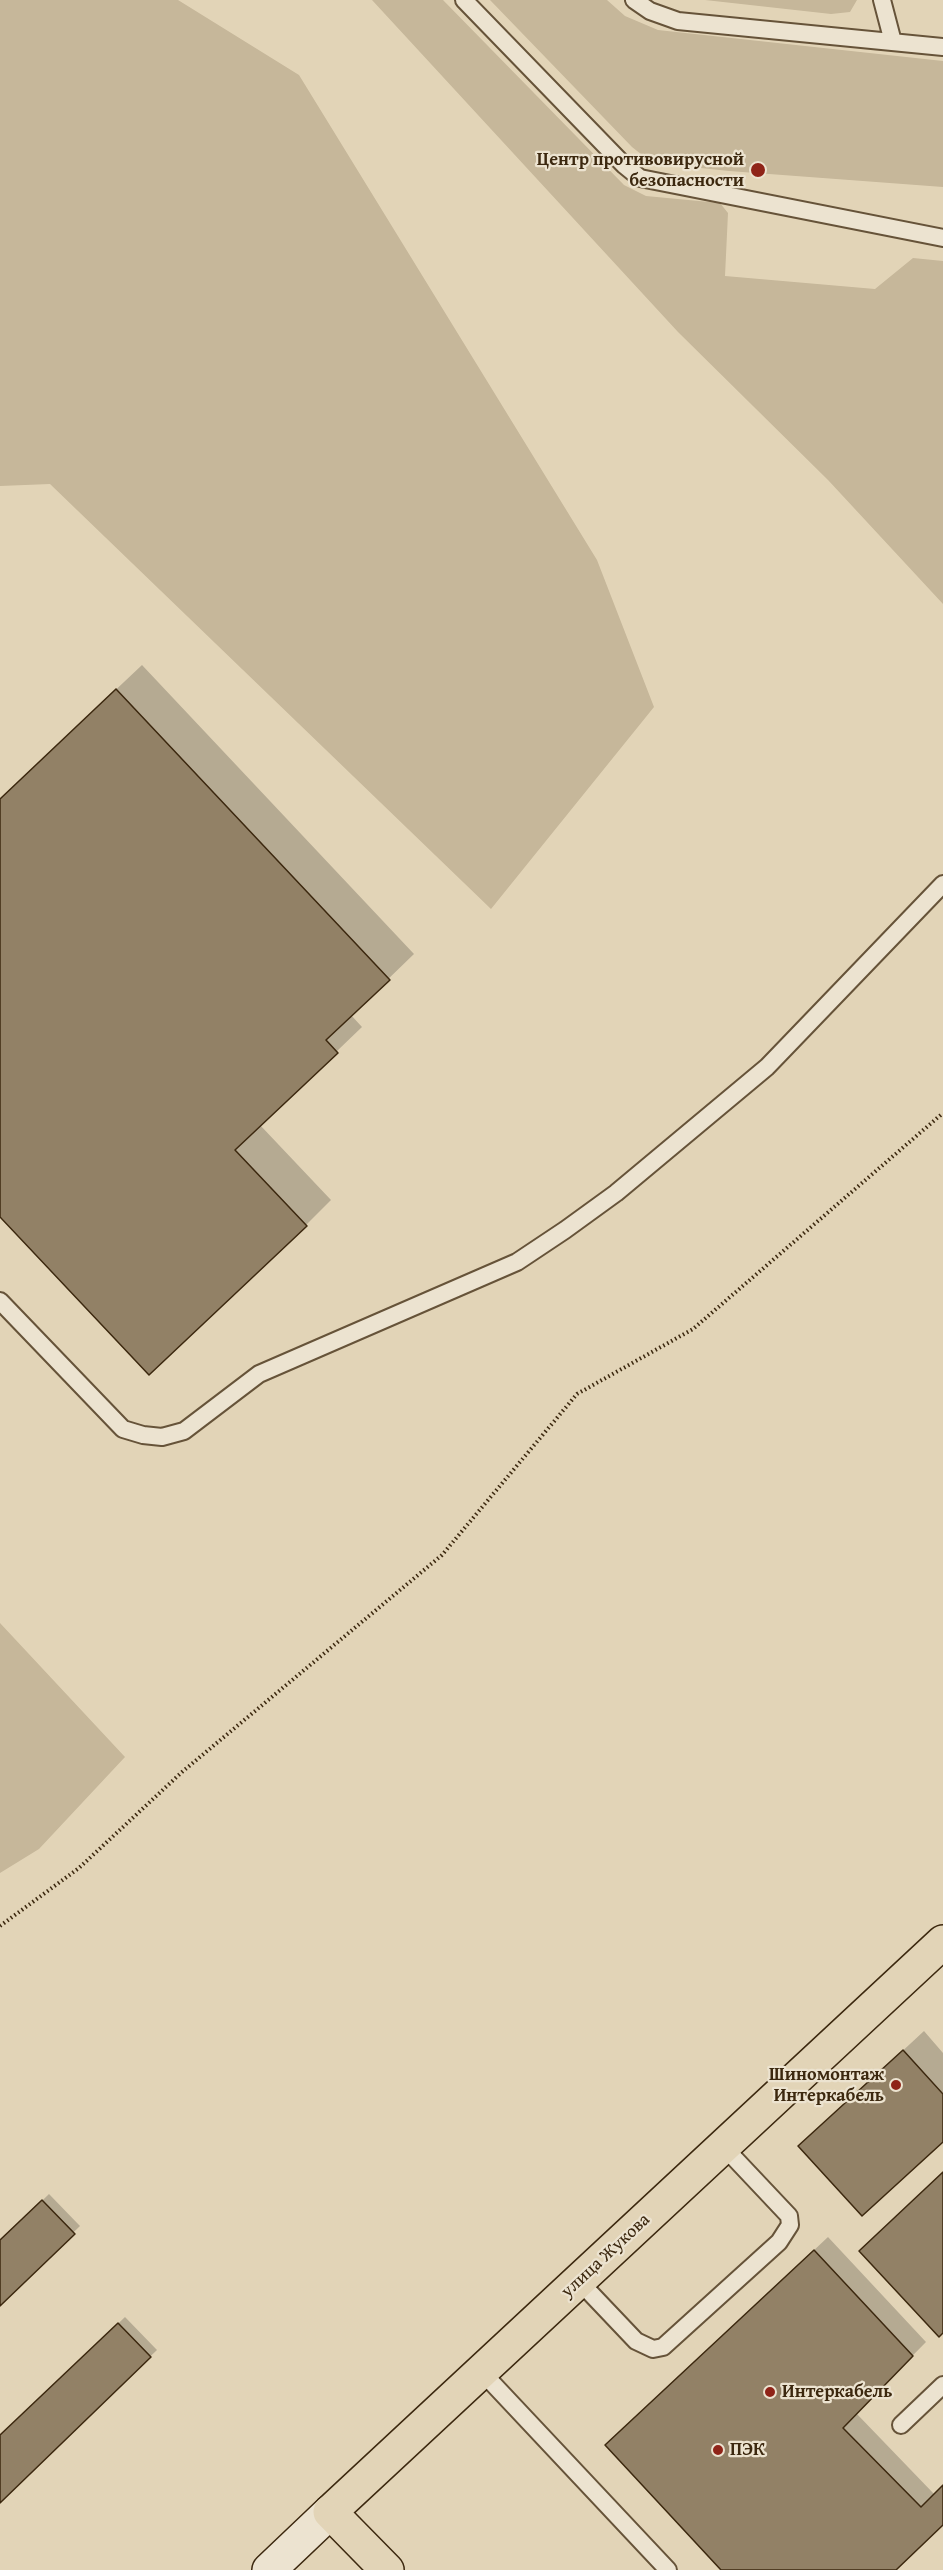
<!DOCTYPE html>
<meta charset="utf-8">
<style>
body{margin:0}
canvas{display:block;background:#e2d4b7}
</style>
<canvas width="943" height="2570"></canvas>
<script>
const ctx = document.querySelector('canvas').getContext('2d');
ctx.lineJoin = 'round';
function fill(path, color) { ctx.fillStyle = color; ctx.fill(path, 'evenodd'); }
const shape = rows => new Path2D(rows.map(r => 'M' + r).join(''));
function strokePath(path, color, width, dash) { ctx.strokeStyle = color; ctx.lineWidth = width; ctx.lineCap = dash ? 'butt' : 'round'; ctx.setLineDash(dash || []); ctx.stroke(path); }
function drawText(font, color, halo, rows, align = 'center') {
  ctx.font = font + ' "Gentium Book Plus",serif'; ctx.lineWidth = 4.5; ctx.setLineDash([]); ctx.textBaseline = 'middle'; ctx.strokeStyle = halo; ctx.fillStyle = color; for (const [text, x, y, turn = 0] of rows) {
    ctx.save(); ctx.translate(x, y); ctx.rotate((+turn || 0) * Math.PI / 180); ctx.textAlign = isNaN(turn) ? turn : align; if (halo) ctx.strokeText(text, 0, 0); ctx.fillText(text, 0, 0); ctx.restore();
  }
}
fill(shape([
 [0,0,178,0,299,75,597,560,654,707,491,909,50,484,0,486],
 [372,0,443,0,624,185,646,196,720,203,728,213,725,276,875,289,913,258,943,261,943,604,828,480,678,332],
 [490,0,607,0,625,16,658,30,943,61,943,187,729,171,663,164,646,158,632,147],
 [705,0,857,0,850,12,831,14],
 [0,1623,125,1757,39,1849,0,1873]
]), '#c6b79a');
fill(shape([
 [142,665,414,954,351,1015,362,1027,260,1125,331,1200,306,1225,0,1215,0,799],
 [924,2031,943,2053,943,2140,800,2146],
 [49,2194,80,2226,0,2304,0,2242],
 [828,2237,926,2342,856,2413,935,2495,943,2487,943,2523,894,2570,723,2570,621,2431],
 [125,2317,157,2350,0,2501,0,2437]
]), '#0003');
const building = shape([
 [116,689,390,980,326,1040,338,1053,235,1150,307,1226,149,1375,0,1217,0,799,116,689],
 [903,2050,943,2094,943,2142,862,2216,798,2146,903,2050],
 [943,2172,943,2333,939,2337,859,2251,943,2172],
 [42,2200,75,2234,0,2306,0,2240,42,2200],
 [814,2250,913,2356,843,2428,921,2507,943,2485,943,2525,896,2570,721,2570,605,2445,814,2250],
 [118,2323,151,2357,0,2503,0,2435,118,2323]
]);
fill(building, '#928166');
strokePath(building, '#3c280f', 1.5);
const service = shape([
 [464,0,624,165,640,178,943,238],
 [634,0,650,11,678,21,943,47],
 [882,0,893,42],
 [0,1301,123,1429,143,1435,162,1437,184,1431,259,1374,517,1262,565,1230,616,1193,767,1067,943,884],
 [579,2281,636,2341,653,2349,663,2347,779,2242,790,2225,789,2216,723,2146],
 [481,2371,668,2570],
 [901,2425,943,2385]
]);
const secondary = shape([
 [269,2570,330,2512]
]);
const primary = shape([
 [387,2570,330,2512,943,1942]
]);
strokePath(service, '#665339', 20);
strokePath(secondary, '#3c280f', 36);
strokePath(primary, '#3c280f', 36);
strokePath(shape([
 [0,1926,79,1868,182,1772,442,1555,577,1394,693,1329,943,1113]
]), '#3c280f', 4, [1.5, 3]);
strokePath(service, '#ece3d0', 16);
strokePath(secondary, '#ece3d0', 33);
strokePath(primary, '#e2d4b7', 33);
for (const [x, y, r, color] of [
 [758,170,8,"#8f2418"],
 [896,2085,6,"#8f2418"],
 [770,2392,6,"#8f2418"],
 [718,2450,6,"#8f2418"]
]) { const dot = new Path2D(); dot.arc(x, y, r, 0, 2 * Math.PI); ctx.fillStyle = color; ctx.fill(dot); strokePath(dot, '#ece3d0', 2); }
drawText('bold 18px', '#3c280f', '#ece3d0', [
 ["Центр противовирусной",744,160],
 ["безопасности",744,181],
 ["Шиномонтаж",884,2075],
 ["Интеркабель",884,2096],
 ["Интеркабель",782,2392,"left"],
 ["ПЭК",730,2450,"left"]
], 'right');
drawText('18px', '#3c280f', '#ece3d0', [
 ["улица Жукова",606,2256,-43]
]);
</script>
